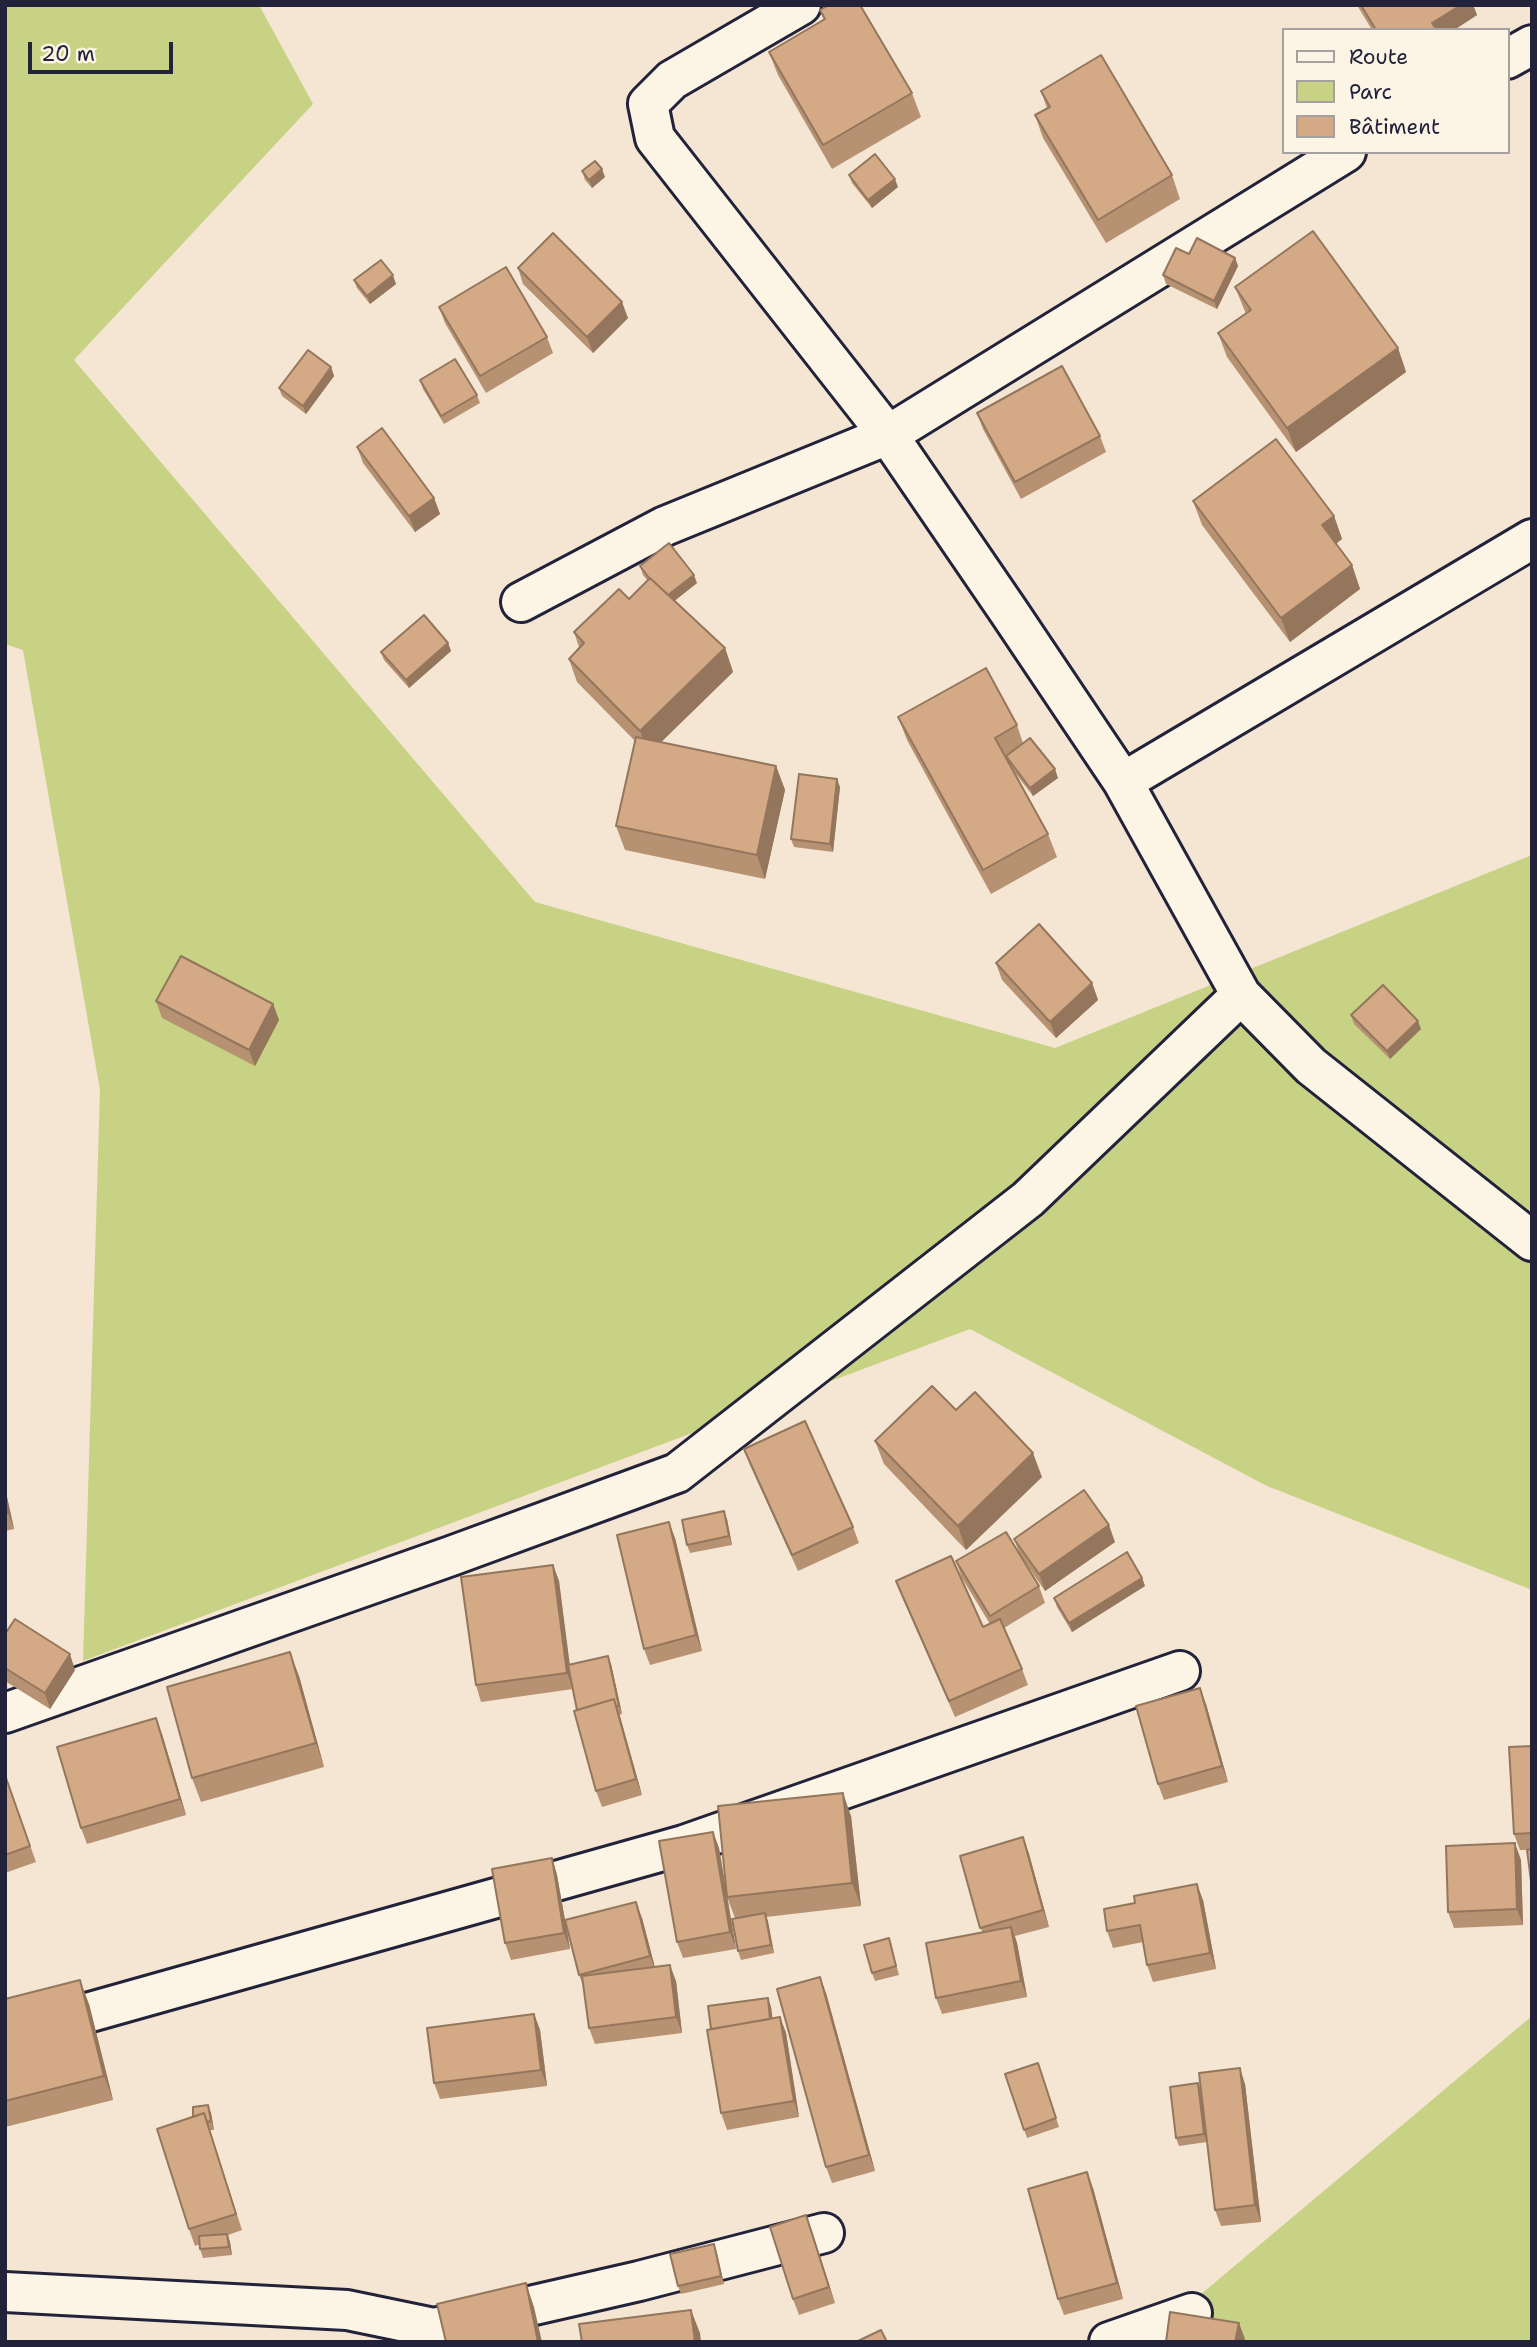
<!DOCTYPE html>
<meta charset="utf-8">
<style>
body{margin:0}
#map{position:relative;width:1537px;height:2347px;overflow:hidden;background:#f4e6d2;font-family:"Shantell Sans",sans-serif}
canvas{display:block}
.frame{position:absolute;inset:0;border:7px solid #22223b;pointer-events:none}
.legend{position:absolute;left:1282px;top:28px;width:228px;height:126px;box-sizing:border-box;background:#fcf5e5;border:2px solid #a5a1a1;margin:0;padding:9px 12px;list-style:none;font-size:21px;color:#22223b}
.legend li{display:flex;align-items:center;gap:14px;height:35px}
.legend b{width:35px;border:2px solid #a5a1a1}
.scale{position:absolute;left:28px;top:42px;width:145px;height:32px;box-sizing:border-box;border:4px solid #22223b;border-top:0;padding-left:9px;font-size:21px;line-height:24px;white-space:nowrap;color:#22223b;-webkit-text-stroke:5px #fcf5e5;paint-order:stroke}
</style>
<div id="map">
<canvas width="1537" height="2347"></canvas>
<div class="frame"></div>
<ul class="legend">
<li><b style="height:9px;background:#fcf5e5"></b>Route</li>
<li><b style="height:19px;background:#c7d285"></b>Parc</li>
<li><b style="height:19px;background:#d4a985"></b>Bâtiment</li>
</ul>
<div class="scale">20 m</div>
</div>
<script>
const ctx = document.querySelector('canvas').getContext('2d');
ctx.lineJoin = 'round';
function fill(path, color) { ctx.fillStyle = color; ctx.fill(path, 'evenodd'); }
const shape = rows => new Path2D(rows.map(r => 'M' + r).join(''));
function strokePath(path, color, width, dash) { ctx.strokeStyle = color; ctx.lineWidth = width; ctx.lineCap = dash ? 'butt' : 'round'; ctx.setLineDash(dash || []); ctx.stroke(path); }
fill(shape([
 [5,5,259,5,313,104,74,360,535,902,1055,1048,1532,855,1532,1590,1267,1486,970,1329,83,1661,100,1090,23,650,5,644],
 [1532,2016,1532,2342,1144,2342]
]), '#c7d285');
const minor = shape([
 [801,5,672,80,648,104,655,138,888,435,1009,612,1123,782,1241,995,1311,1066,1532,1241],
 [1507,59,1532,45],
 [521,602,665,526,888,435,1346,152],
 [1123,782,1532,539],
 [5,1713,451,1556,677,1473,1028,1199,1241,995],
 [5,2036,684,1845,1180,1671],
 [5,2292,347,2310,434,2328,639,2281,824,2233],
 [1109,2342,1192,2313]
]);
strokePath(minor, '#22223b', 44);
strokePath(minor, '#fcf5e5', 38);
fill(shape([
 [1357,5,1473,5,1477,15,1454,30,1372,30],
 [820,10,912,93,921,117,832,169,778,75,769,52,824,20],
 [1041,91,1172,175,1180,199,1106,243,1043,138,1035,115,1047,108],
 [582,171,605,177,592,188,585,180],
 [849,175,898,187,872,208,852,183],
 [1235,258,1238,266,1217,309,1166,284,1163,275],
 [518,268,628,318,593,353,523,284],
 [354,280,396,284,370,304,357,288],
 [1235,287,1398,348,1406,372,1296,452,1227,357,1218,333,1246,314],
 [439,307,547,337,553,353,486,393,445,323],
 [331,367,334,376,306,414,282,396,279,388],
 [420,380,477,395,480,403,444,424,423,389],
 [977,413,1100,436,1106,452,1021,499,983,429],
 [357,447,434,498,440,514,415,532,363,463],
 [1193,501,1334,516,1342,539,1336,544,1352,565,1360,589,1290,642,1202,525],
 [640,566,697,583,674,601,725,648,733,672,661,742,776,766,785,790,765,879,625,850,616,826,635,741,577,682,569,659,579,647,574,632,629,599,648,581,643,575],
 [448,643,451,651,409,688,384,660,381,652],
 [898,717,1017,725,1023,743,1058,778,1033,796,1012,769,1048,834,1057,857,991,894,907,740],
 [840,787,833,852,794,847,791,839],
 [996,963,1092,983,1098,1000,1056,1038,1002,980],
 [156,1001,273,1004,279,1020,255,1066,162,1018],
 [1351,1015,1421,1029,1390,1059,1354,1024],
 [956,1410,1042,1477,966,1550,884,1464,875,1441],
 [744,1449,853,1527,859,1543,798,1571,750,1465],
 [5,1488,14,1529,5,1531],
 [727,1519,732,1545,690,1553,687,1545],
 [675,1538,702,1651,650,1665,644,1649],
 [1014,1539,1115,1542,1045,1591,1020,1555],
 [956,1561,1039,1586,1045,1603,1004,1628,1022,1669,1028,1685,955,1717,902,1597,896,1581,983,1627,990,1624,962,1578],
 [553,1565,559,1581,569,1664,611,1664,622,1714,619,1715,642,1795,602,1807,596,1791,571,1679,573,1689,481,1702,476,1685],
 [1142,1578,1145,1586,1072,1632,1057,1607,1054,1598],
 [5,1634,75,1670,50,1709,5,1681],
 [299,1676,324,1767,201,1802,192,1778],
 [1206,1704,1228,1782,1164,1800,1158,1784],
 [162,1734,186,1815,87,1844,81,1828],
 [1532,1746,1532,1889,1527,1850,1520,1850,1514,1834],
 [5,1775,36,1862,5,1873],
 [851,1816,861,1906,766,1917,774,1953,741,1960,738,1951,735,1918,727,1897],
 [713,1832,719,1848,736,1949,683,1958,677,1942],
 [1023,1837,1029,1854,1049,1927,1015,1936,1017,1943,1027,1997,942,2014,936,1998,982,1932,960,1856],
 [552,1858,557,1875,565,1920,642,1918,655,1967,676,1981,682,2033,595,2044,589,2028,584,1987,579,1975,566,1924,570,1949,511,1960,505,1943],
 [1521,1860,1523,1925,1454,1928,1448,1912],
 [1203,1900,1216,1969,1153,1982,1147,1965,1143,1942,1113,1948,1107,1931],
 [889,1938,899,1975,875,1981,872,1973],
 [826,1993,875,2171,832,2183,826,2167],
 [768,1998,771,2007,772,2018,780,2017,786,2033,799,2117,727,2130,721,2113,711,2029],
 [5,1999,89,2004,113,2100,5,2127],
 [534,2014,540,2030,547,2086,440,2099,434,2083],
 [1038,2063,1059,2127,1027,2138,1005,2074],
 [1198,2083,1201,2092,1207,2142,1179,2146,1176,2138],
 [1245,2084,1261,2222,1221,2226,1215,2210],
 [208,2105,211,2113,214,2130,210,2130,242,2230,228,2235,230,2242,232,2255,203,2258,200,2249,200,2244,195,2246,189,2229,193,2117],
 [1093,2188,1123,2299,1064,2315,1058,2299],
 [806,2215,835,2303,799,2315,793,2299],
 [714,2244,724,2284,681,2294,678,2286]
]), '#b69172');
fill(shape([
 [1461,5,1473,5,1477,15,1454,30,1435,30,1432,23],
 [602,169,605,177,592,188,589,180],
 [895,179,898,187,872,208,868,200],
 [1235,258,1238,266,1217,309,1214,301],
 [393,275,396,284,370,304,367,296],
 [622,302,628,318,593,353,587,337],
 [1398,348,1406,372,1296,452,1287,428],
 [331,367,334,376,306,414,303,406],
 [434,498,440,514,415,532,409,516],
 [1334,516,1342,539,1330,548,1322,525],
 [1352,565,1360,589,1290,642,1281,618],
 [694,575,697,583,668,606,665,598],
 [448,643,451,651,409,688,406,680],
 [725,648,733,672,649,754,640,731],
 [776,766,785,790,765,879,757,855],
 [1055,769,1058,778,1033,796,1030,788],
 [837,779,840,787,833,852,830,844],
 [1092,983,1098,1000,1056,1038,1050,1022],
 [273,1004,279,1020,255,1066,249,1050],
 [1418,1021,1421,1029,1390,1059,1387,1051],
 [1033,1453,1042,1477,966,1550,958,1526],
 [5,1488,14,1529,8,1513,5,1498],
 [724,1511,727,1519,732,1545,729,1536],
 [669,1522,675,1538,702,1651,696,1635],
 [1109,1525,1115,1542,1045,1591,1039,1574],
 [553,1565,559,1581,573,1689,567,1673],
 [1142,1578,1145,1586,1072,1632,1069,1623],
 [290,1652,299,1676,324,1767,316,1743],
 [70,1654,75,1670,50,1709,45,1693],
 [608,1656,611,1664,622,1714,619,1706],
 [1200,1688,1206,1704,1228,1782,1222,1766],
 [614,1699,620,1716,642,1795,636,1779],
 [156,1718,162,1734,186,1815,180,1799],
 [843,1793,851,1816,861,1906,852,1883],
 [713,1832,719,1848,736,1949,730,1932],
 [1023,1837,1029,1854,1049,1927,1043,1910],
 [1515,1843,1521,1860,1523,1925,1517,1909],
 [552,1858,557,1875,570,1949,564,1933],
 [1197,1884,1203,1900,1216,1969,1210,1953],
 [636,1902,642,1918,656,1972,650,1956],
 [765,1913,768,1921,774,1953,771,1945],
 [1011,1927,1017,1943,1027,1997,1021,1981],
 [670,1965,676,1981,682,2033,676,2017],
 [820,1977,826,1993,875,2171,869,2155],
 [80,1980,89,2004,113,2100,104,2076],
 [768,1998,771,2007,774,2029,771,2021],
 [534,2014,540,2030,547,2086,541,2070],
 [780,2017,786,2033,799,2117,794,2101],
 [1240,2068,1245,2084,1261,2222,1255,2205],
 [1198,2083,1201,2092,1207,2142,1204,2134],
 [208,2105,211,2113,214,2130,211,2121],
 [1087,2172,1093,2188,1123,2299,1117,2283],
 [806,2215,812,2231,835,2303,829,2287],
 [227,2234,230,2242,232,2255,229,2247],
 [714,2244,717,2253,724,2284,721,2276],
 [526,2283,534,2307,542,2342,538,2342],
 [691,2310,700,2333,701,2342,695,2342],
 [1239,2323,1245,2339,1244,2342,1235,2342]
]), '#94765d');
const building = shape([
 [829,5,860,5,912,93,823,145,769,52,825,19,820,10,829,5],
 [1361,5,1461,5,1432,23,1437,30,1376,30,1361,5],
 [1101,55,1172,175,1098,220,1035,115,1050,107,1041,91,1101,55],
 [875,154,895,179,868,200,849,175,875,154],
 [595,161,602,169,589,180,582,171,595,161],
 [1313,231,1398,348,1287,428,1218,333,1251,310,1235,287,1313,231],
 [553,233,622,302,587,337,518,268,553,233],
 [1197,238,1235,258,1214,301,1163,275,1176,248,1189,254,1197,238],
 [381,260,393,275,367,296,354,280,381,260],
 [506,267,547,337,480,376,439,307,506,267],
 [308,350,331,367,303,406,279,388,308,350],
 [455,359,477,395,441,416,420,380,455,359],
 [1062,366,1100,436,1015,482,977,413,1062,366],
 [382,428,434,498,409,516,357,447,382,428],
 [1276,439,1334,516,1322,525,1352,565,1281,618,1193,501,1276,439],
 [669,543,694,575,668,595,650,578,650,579,640,566,669,543],
 [650,578,725,648,640,731,569,659,584,643,574,632,619,589,629,599,650,578],
 [424,615,448,643,406,680,381,652,424,615],
 [986,668,1017,725,995,738,1048,834,983,870,898,717,986,668],
 [636,737,776,766,757,855,616,826,636,737],
 [1030,738,1055,769,1030,788,1006,756,1030,738],
 [799,774,837,779,830,844,791,839,799,774],
 [1039,924,1092,983,1050,1022,996,963,1039,924],
 [181,956,273,1004,249,1050,156,1001,181,956],
 [1383,985,1418,1021,1387,1051,1351,1015,1383,985],
 [932,1386,956,1410,975,1392,1033,1453,958,1526,875,1441,932,1386],
 [805,1421,853,1527,792,1555,744,1449,805,1421],
 [1084,1490,1109,1525,1039,1574,1014,1539,1084,1490],
 [5,1498,8,1513,5,1513,5,1498],
 [724,1511,729,1536,687,1545,682,1520,724,1511],
 [669,1522,696,1635,644,1649,617,1535,669,1522],
 [1006,1532,1039,1586,990,1616,956,1561,1006,1532],
 [1127,1552,1142,1578,1069,1623,1054,1598,1127,1552],
 [951,1556,983,1627,1000,1619,1022,1669,949,1701,896,1581,951,1556],
 [553,1565,567,1673,476,1685,461,1577,553,1565],
 [15,1619,70,1654,45,1693,5,1668,5,1634,15,1619],
 [290,1652,316,1743,192,1778,167,1687,290,1652],
 [608,1656,619,1706,616,1706,614,1699,577,1710,568,1665,608,1656],
 [1200,1688,1222,1766,1158,1784,1136,1706,1200,1688],
 [614,1699,636,1779,596,1791,574,1711,614,1699],
 [156,1718,180,1799,81,1828,57,1747,156,1718],
 [1532,1746,1532,1833,1514,1834,1509,1747,1532,1746],
 [5,1775,30,1846,5,1855,5,1775],
 [843,1793,852,1883,727,1897,718,1806,843,1793],
 [713,1832,730,1932,677,1942,659,1841,713,1832],
 [1023,1837,1043,1910,980,1928,960,1856,1023,1837],
 [1515,1843,1517,1909,1448,1912,1446,1846,1515,1843],
 [1532,1849,1532,1889,1527,1850,1532,1849],
 [552,1858,564,1933,505,1943,492,1869,552,1858],
 [1197,1884,1210,1953,1147,1965,1140,1925,1107,1931,1104,1909,1135,1903,1134,1896,1197,1884],
 [636,1902,650,1956,579,1975,565,1920,636,1902],
 [765,1913,771,1945,738,1951,732,1919,765,1913],
 [1011,1927,1021,1981,936,1998,926,1943,1011,1927],
 [889,1938,896,1966,872,1973,864,1945,889,1938],
 [670,1965,676,2017,589,2028,582,1976,670,1965],
 [820,1977,869,2155,826,2167,777,1989,820,1977],
 [80,1980,104,2076,5,2101,5,1999,80,1980],
 [768,1998,770,2019,711,2029,708,2006,768,1998],
 [534,2014,541,2070,434,2083,427,2028,534,2014],
 [780,2017,794,2101,721,2113,707,2030,780,2017],
 [1038,2063,1056,2118,1024,2130,1005,2074,1038,2063],
 [1240,2068,1255,2205,1215,2210,1199,2073,1240,2068],
 [1198,2083,1204,2134,1176,2138,1170,2087,1198,2083],
 [208,2105,211,2121,207,2122,204,2113,193,2117,193,2107,208,2105],
 [204,2113,236,2214,189,2229,157,2129,204,2113],
 [1087,2172,1117,2283,1058,2299,1028,2189,1087,2172],
 [806,2215,829,2287,793,2299,770,2227,806,2215],
 [227,2234,229,2247,200,2249,199,2236,227,2234],
 [714,2244,721,2276,678,2286,670,2254,714,2244],
 [526,2283,538,2342,446,2342,437,2304,526,2283],
 [691,2310,695,2342,582,2342,579,2324,691,2310],
 [1170,2312,1239,2323,1235,2342,1166,2342,1170,2312],
 [881,2330,887,2342,858,2341,881,2330]
]);
fill(building, '#d4a985');
strokePath(building, '#94765d', 2);
</script>
